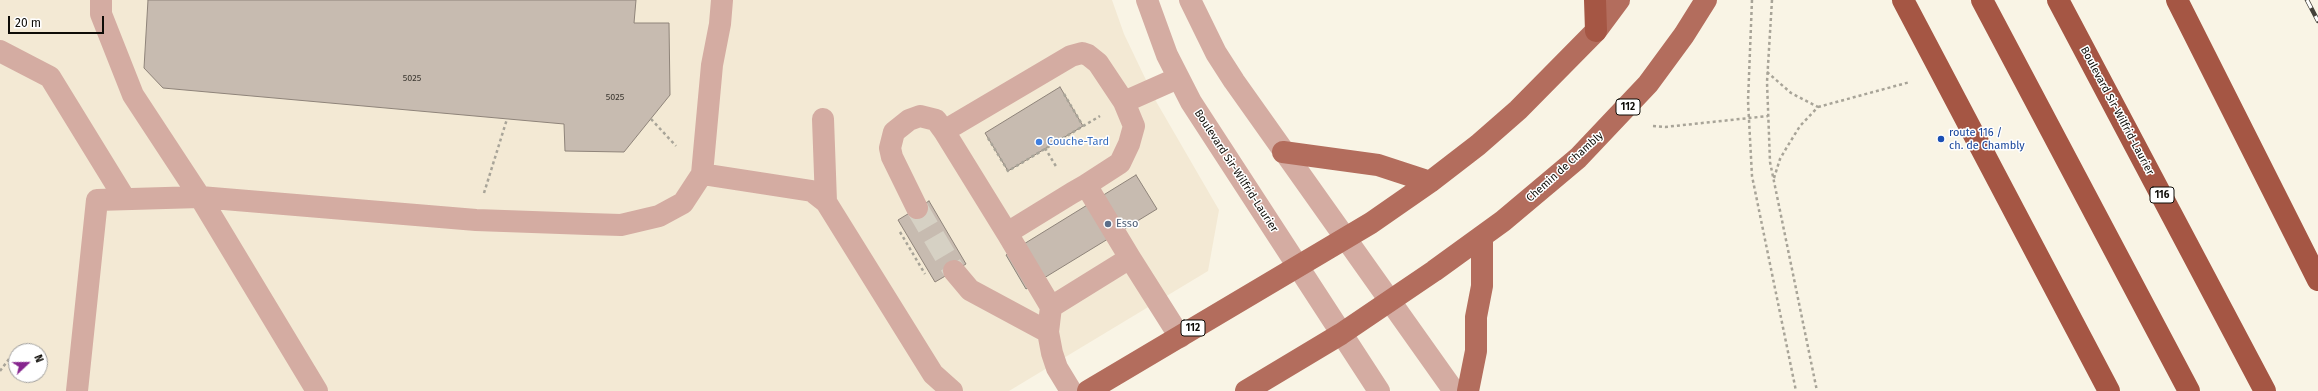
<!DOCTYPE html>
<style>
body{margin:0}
#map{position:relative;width:2318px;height:391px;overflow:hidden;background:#f9f4e5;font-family:"Fira Sans",sans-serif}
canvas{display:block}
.north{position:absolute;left:8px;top:343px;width:40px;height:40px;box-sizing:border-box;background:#fff;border:1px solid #9f9e9c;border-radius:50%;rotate:68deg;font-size:11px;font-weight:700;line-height:16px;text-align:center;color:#0e0c07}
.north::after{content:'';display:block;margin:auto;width:14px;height:18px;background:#86258e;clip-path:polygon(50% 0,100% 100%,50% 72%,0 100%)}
.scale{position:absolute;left:8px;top:16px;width:96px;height:18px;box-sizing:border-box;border:2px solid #0e0c07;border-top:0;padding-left:5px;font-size:12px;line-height:14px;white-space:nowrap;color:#0e0c07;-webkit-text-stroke:3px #fff;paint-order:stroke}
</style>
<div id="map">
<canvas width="2318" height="391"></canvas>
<div class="north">N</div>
<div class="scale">20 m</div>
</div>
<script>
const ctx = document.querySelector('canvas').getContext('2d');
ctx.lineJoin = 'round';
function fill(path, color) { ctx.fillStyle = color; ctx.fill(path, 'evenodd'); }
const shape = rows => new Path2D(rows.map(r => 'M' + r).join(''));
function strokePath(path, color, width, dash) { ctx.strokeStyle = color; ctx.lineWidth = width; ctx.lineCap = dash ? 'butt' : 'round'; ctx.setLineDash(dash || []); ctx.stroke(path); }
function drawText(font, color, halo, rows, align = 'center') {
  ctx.font = font + ' "Fira Sans",sans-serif'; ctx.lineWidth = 3; ctx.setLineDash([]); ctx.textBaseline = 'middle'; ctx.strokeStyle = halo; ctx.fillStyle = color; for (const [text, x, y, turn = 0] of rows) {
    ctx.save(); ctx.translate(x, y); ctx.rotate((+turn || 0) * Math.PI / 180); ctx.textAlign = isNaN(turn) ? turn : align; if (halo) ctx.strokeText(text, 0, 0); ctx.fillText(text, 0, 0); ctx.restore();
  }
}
fill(shape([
 [0,0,1112,0,1124,34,1157,103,1219,210,1208,271,1009,391,0,391],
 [16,351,40,351,40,375,16,375]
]), '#f3e9d4');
const building = shape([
 [148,0,636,0,634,23,669,23,670,95,624,152,565,151,564,124,163,88,144,68,148,0],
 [1060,87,1083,126,1008,171,985,133,1060,87],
 [1136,175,1157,209,1026,289,1006,255,1136,175],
 [929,201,966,264,935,282,898,220,929,201]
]);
fill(building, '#c7bbb0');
strokePath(building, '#8f847a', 1);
strokePath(shape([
 [917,208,954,271]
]), '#d6d1c4', 22, [22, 11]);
strokePath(shape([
 [1752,0,1748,101,1752,176,1796,391],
 [1772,0,1767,82,1770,162,1817,391],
 [1767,72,1791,93,1818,107,1800,126,1787,147,1780,159,1774,178],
 [1064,94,1083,126],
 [1818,107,1910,82],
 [651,119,676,146],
 [1653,126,1665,127,1768,116],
 [988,138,1008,171,1100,116],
 [1045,148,1057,168],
 [484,193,507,119],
 [900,232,925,274],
 [0,371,15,351]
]), '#a8a498', 2.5, [3, 3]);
strokePath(shape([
 [101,0,101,14,133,95,200,197,317,391],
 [1147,0,1167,55,1191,102,1379,391],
 [1190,0,1216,53,1234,81,1454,391],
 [0,51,50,77,125,199],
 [1124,102,1178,78],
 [823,119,826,202],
 [944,131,1071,56,1082,53,1088,55,1098,63,1124,102,1134,126,1129,144,1120,163,1086,185],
 [702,174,812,191,826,202,933,374,952,391],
 [917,208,892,157,890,148,894,132,909,120,920,116,936,120,944,131,1007,233],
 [954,271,970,290,1048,332],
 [1051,307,1007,233,1072,193,1086,185,1130,258],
 [77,391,97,200,200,197,476,220,588,224,621,225,659,216,683,203,702,174,712,65,720,24,722,0],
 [1071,391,1057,368,1052,353,1048,332,1051,307,1130,258,1180,337]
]), '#d4aca2', 22);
strokePath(shape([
 [1283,152,1378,165,1430,182],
 [1088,391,1371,223,1430,182,1478,145,1518,110,1596,31,1619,0],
 [1246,391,1341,334,1434,271,1503,221,1578,158,1648,84,1684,35,1706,0],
 [1468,391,1476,351,1476,317,1482,286,1482,237]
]), '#b36d5d', 22);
strokePath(shape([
 [1595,0,1596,31],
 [1903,0,2109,391],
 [1982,0,2189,391],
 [2058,0,2265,391],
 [2177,0,2318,280]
]), '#a55644', 22);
const rail = shape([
 [2307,0,2318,21]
]);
strokePath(rail, '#44413a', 4.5);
strokePath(rail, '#fff', 3, [9]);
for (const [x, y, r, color] of [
 [1941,139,4,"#1a4fb4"],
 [1039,142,4,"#3f7fe0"],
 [1108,224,4,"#5c6f8a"]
]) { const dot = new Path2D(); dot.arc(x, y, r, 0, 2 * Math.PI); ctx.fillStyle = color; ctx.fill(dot); strokePath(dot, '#fff', 1.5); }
drawText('9px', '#3c3831', null, [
 ["5025",412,78],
 ["5025",615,97]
]);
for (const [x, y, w] of [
 [1628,107,24],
 [2162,195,24],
 [1193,328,24]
]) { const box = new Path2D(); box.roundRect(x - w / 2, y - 8, w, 16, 3); ctx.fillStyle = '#fff'; ctx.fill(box); strokePath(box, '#0e0c07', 1); }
drawText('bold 10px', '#0e0c07', null, [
 ["112",1628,107],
 ["116",2162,195],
 ["112",1193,328]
]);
drawText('11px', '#0e0c07', '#fff', [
 ["Boulevard Sir-Wilfrid-Laurier",2117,111,62],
 ["Chemin de Chambly",1565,167,-42],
 ["Boulevard Sir-Wilfrid-Laurier",1236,171,57]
]);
drawText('11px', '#164399', '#fff', [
 ["route 116 /",1949,133],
 ["ch. de Chambly",1949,146]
], 'left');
drawText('11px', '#366cbe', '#fff', [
 ["Couche-Tard",1047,142]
], 'left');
drawText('11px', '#4e5e75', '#fff', [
 ["Esso",1116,224]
], 'left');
</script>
